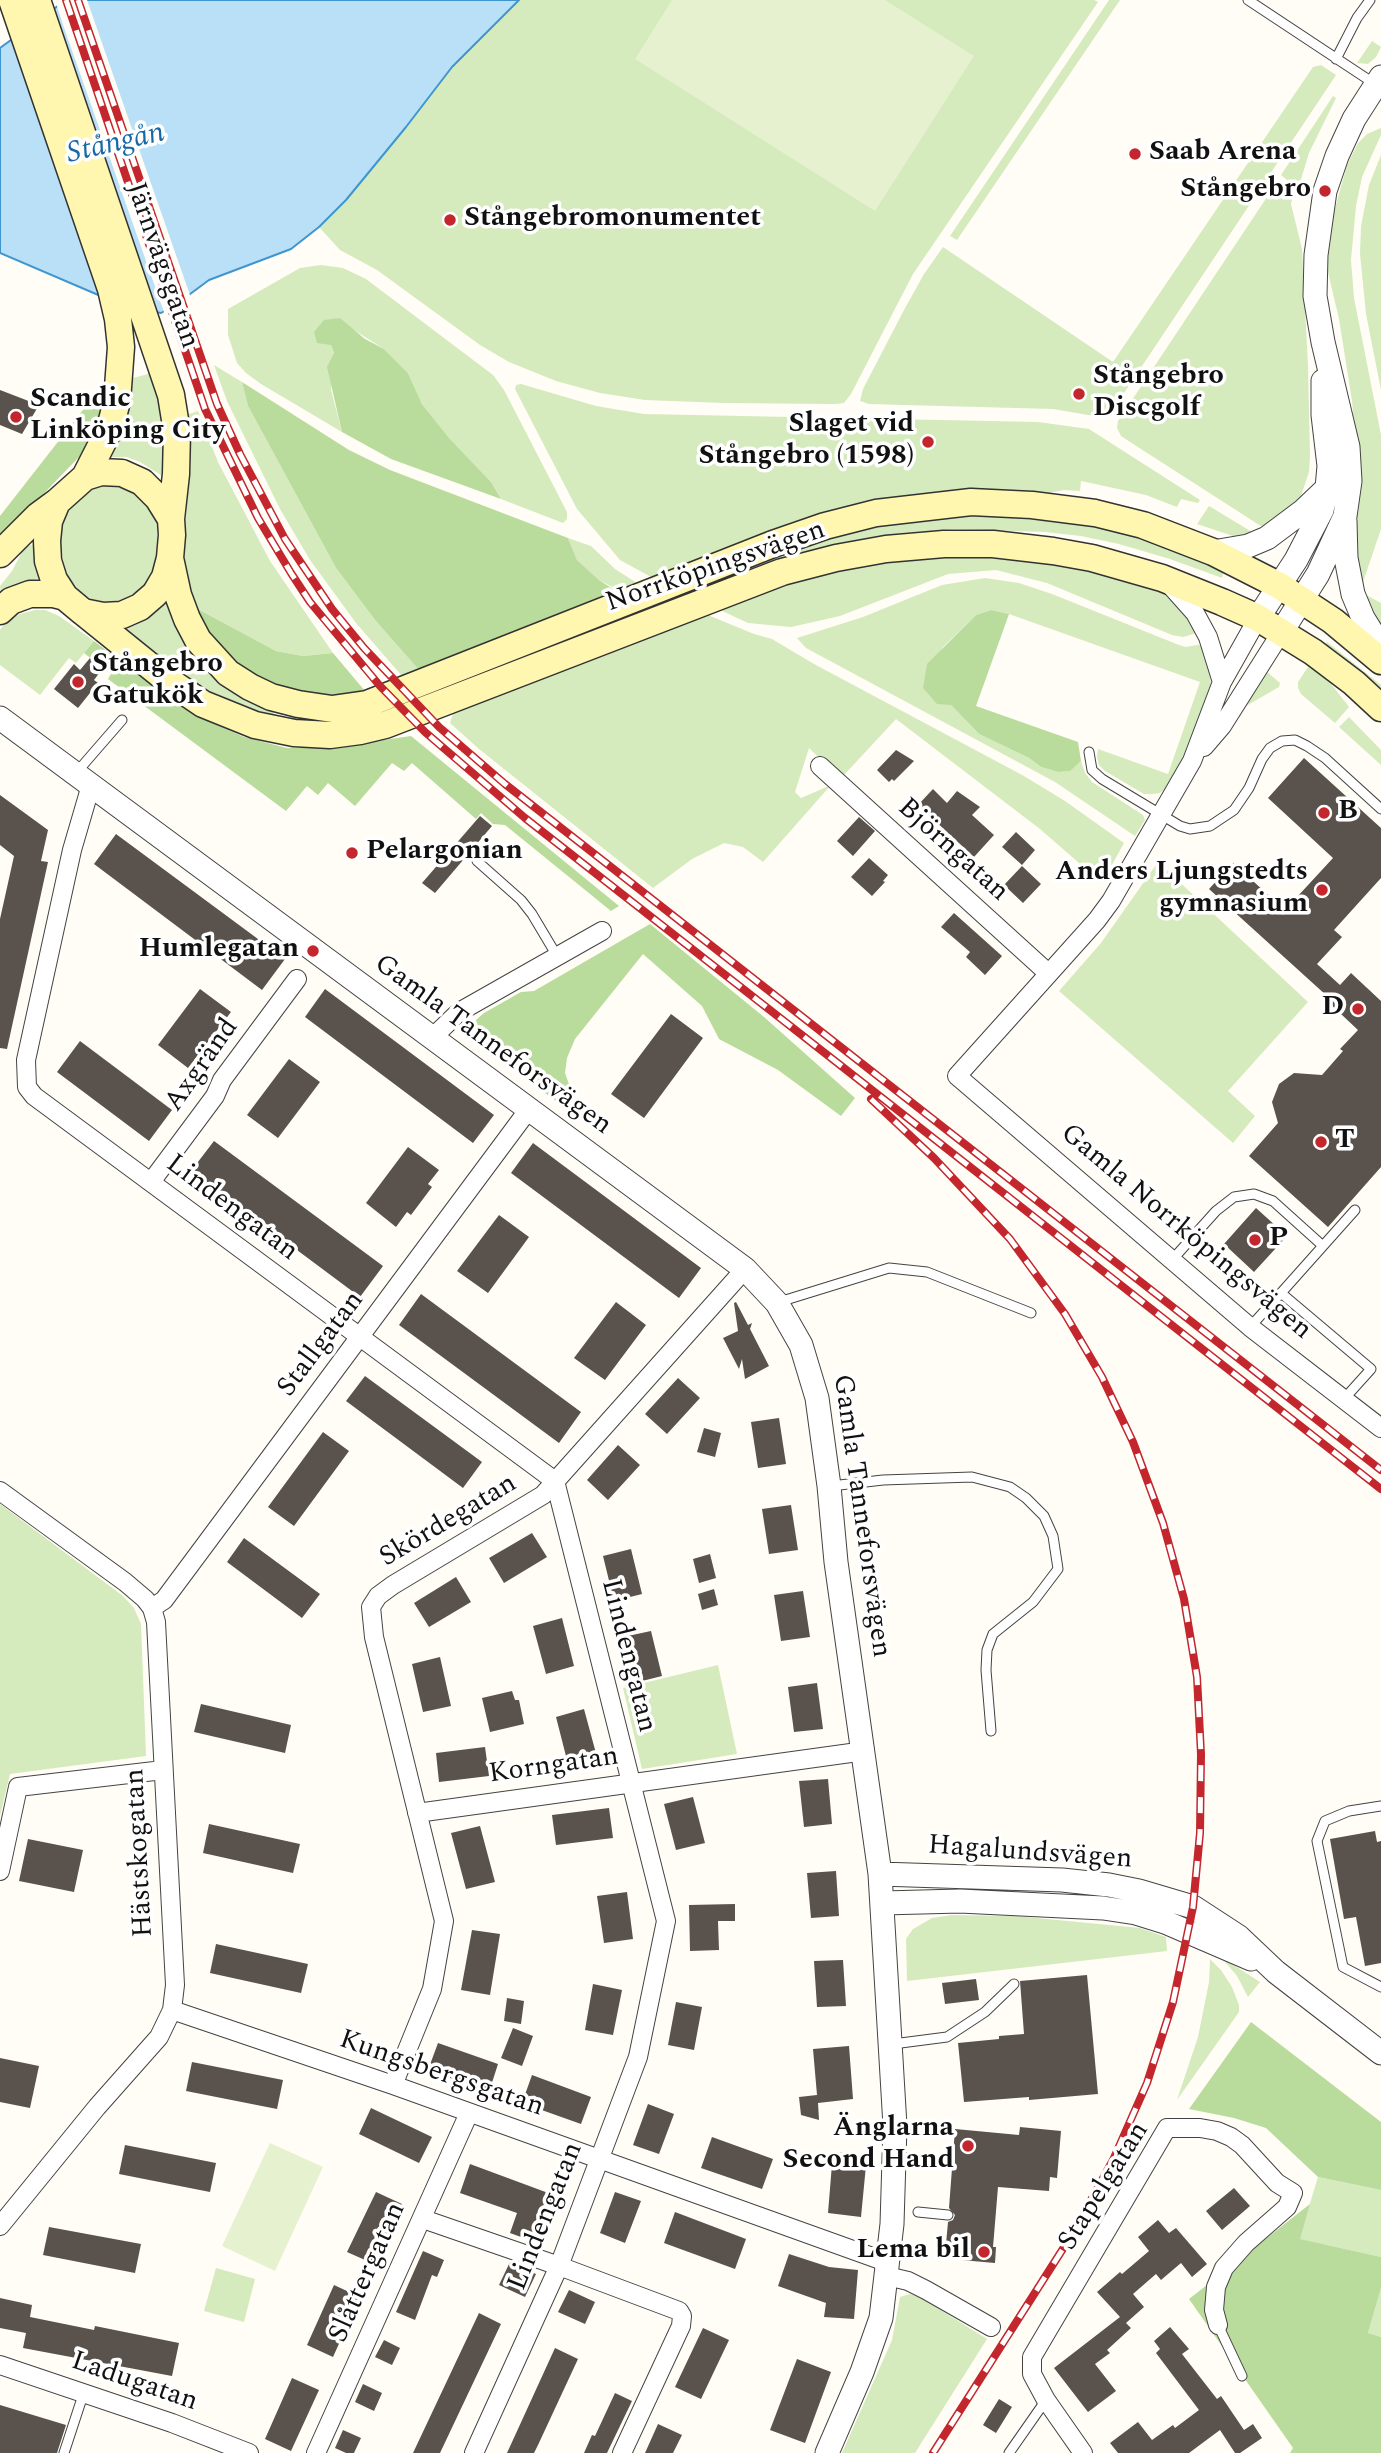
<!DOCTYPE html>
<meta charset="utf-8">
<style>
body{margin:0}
canvas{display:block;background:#fffdf5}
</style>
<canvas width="1381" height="2453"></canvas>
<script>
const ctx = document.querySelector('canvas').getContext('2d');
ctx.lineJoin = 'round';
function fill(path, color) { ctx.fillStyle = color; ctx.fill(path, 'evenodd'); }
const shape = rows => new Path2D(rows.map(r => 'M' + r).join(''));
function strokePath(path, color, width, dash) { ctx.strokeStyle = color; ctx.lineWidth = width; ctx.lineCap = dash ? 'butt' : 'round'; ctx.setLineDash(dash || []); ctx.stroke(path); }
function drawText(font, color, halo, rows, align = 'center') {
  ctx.font = font + ' Spectral,serif'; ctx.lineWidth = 7; ctx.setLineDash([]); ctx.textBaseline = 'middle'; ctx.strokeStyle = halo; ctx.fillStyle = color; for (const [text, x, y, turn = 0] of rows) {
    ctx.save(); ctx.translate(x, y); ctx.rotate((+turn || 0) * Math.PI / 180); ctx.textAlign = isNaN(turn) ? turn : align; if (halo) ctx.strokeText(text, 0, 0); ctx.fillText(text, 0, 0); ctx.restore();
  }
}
fill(shape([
 [519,0,1094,0,1098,2,913,274,851,394,844,403,835,404,724,403,645,400,600,393,556,381,509,362,480,345,377,270,340,250,319,227,346,200,406,128,452,67],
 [1109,0,1120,0,957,240,950,236],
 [1372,41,1381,47,1376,57,1368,64,1357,63],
 [1321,65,1336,75,1118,402,1108,412,1099,416,1088,415,1053,409,869,404,860,401,863,389,904,310,924,274,943,247,1113,362,1313,67],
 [1333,96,1336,98,1309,153,1298,189,1281,175],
 [1381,128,1381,135,1362,177,1356,206,1351,260,1354,298,1381,435,1381,529,1362,585,1352,544,1360,494,1352,401,1339,319,1327,268,1334,212,1347,165,1358,143,1367,134],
 [1381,155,1381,390,1366,314,1360,254,1361,226,1369,185],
 [1277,182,1293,195,1291,204,1302,249,1308,366,1310,456,1309,472,1301,496,1292,508,1267,530,1127,440,1121,436,1117,428,1118,421],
 [321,265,343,268,366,279,493,375,504,390,567,512,567,519,563,523,501,499,491,482,450,439,422,404,408,373,384,349,354,330,331,345,334,354,331,390,342,432,261,384,246,373,237,363,228,335,228,309,300,268],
 [214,365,242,382,248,406,336,568,375,620,419,670,402,676,356,623,310,560,280,509,249,446,227,401],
 [152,373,163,416,165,447,164,477,140,462,127,457,108,457,130,397,133,378],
 [521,384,596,406,644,414,1038,422,1089,429,1200,500,1198,503,1181,499,1177,507,1146,495,1081,481,1080,491,1064,490,1039,495,1014,492,939,492,866,503,792,522,651,577,620,560,577,509,515,389,516,385],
 [198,411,218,462,270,561,333,653,303,656,276,651,194,607,184,568,184,537,191,463,189,414],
 [103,483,132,484,157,518,157,539,156,563,151,578,138,591,122,600,106,602,91,599,79,590,71,580,64,568,60,536,64,522,72,506,88,491],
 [1209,506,1257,535,1239,538,1197,524],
 [988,515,1042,518,1104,527,1143,537,1224,570,1222,578,1170,559,1119,544,1081,536,1045,532,955,529,903,533,857,540,765,564,763,559,854,529,938,516],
 [568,538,591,546,615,569,637,583,634,585,698,615,703,613,754,634,772,639,814,664,1024,776,1065,801,1124,843,1102,883,1040,829,896,719,845,774,839,777,809,748,795,792,801,798,831,785,763,862,743,847,724,843,692,859,653,888,479,749,450,723,454,711,680,622,599,580,577,560],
 [34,544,41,578,16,584,1,594,0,586,12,571,24,548],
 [952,553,1027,558,1108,573,1158,589,1177,603,1200,632,1183,637,1172,635,1047,583,996,570,948,574,840,616,791,627,748,623,716,608,748,594,883,559],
 [985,578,1019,583,1052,594,1179,645,1186,647,1203,644,1210,669,1211,688,1196,733,1165,789,1160,793,1152,794,1144,794,1105,771,1099,765,1097,757,1098,749,1168,774,1200,682,1009,614,991,610,976,615,942,648,951,705,979,734,1029,758,1041,767,1058,772,1069,771,1081,761,1085,773,1092,782,1143,815,1145,820,1135,836,1055,782,806,648,797,638,863,617,942,585],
 [1368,596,1381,603,1381,631,1361,597],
 [167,603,190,650,207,672,249,702,274,713,273,717,252,712,213,696,178,673,124,630,138,624],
 [35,610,45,610,59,616,94,641,76,663,69,658,40,695,0,665,0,630,5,623,20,614],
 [1327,642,1381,685,1381,692,1323,647],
 [1310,664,1325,676,1349,707,1335,723,1301,694,1298,688,1298,682],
 [1266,671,1280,683,1279,687,1246,706],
 [1349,717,1381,750,1381,765,1339,727],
 [1158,862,1308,1002,1228,1091,1255,1116,1233,1143,1059,991,1101,943],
 [0,1504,123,1596,134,1608,141,1624,146,1756,10,1774,0,1816],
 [718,1665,737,1754,642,1769,623,1688],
 [952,1915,1016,1916,1140,1928,1166,1937,1167,1951,907,1981,906,1939,913,1929,932,1918],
 [1221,1957,1260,1982,1248,1997,1237,1976],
 [1210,1959,1221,1970,1232,1987,1239,2005,1239,2012,1177,2100,1198,2037,1209,1982],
 [1318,2177,1381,2190,1381,2257,1299,2239],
 [216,2268,255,2279,244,2322,204,2311],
 [1381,2288,1381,2337,1368,2333],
 [910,2294,920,2297,987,2339,915,2453,842,2453,892,2340,900,2297]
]), '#d5ebbd');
fill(shape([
 [340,318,365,339,384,349,408,373,422,404,450,439,491,482,501,499,391,459,342,432,327,367,334,353,331,345,317,343,314,332,324,320],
 [107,379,97,424,89,443,79,457,0,539,0,516],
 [242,382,349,450,390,470,568,538,577,560,599,580,616,591,419,670,375,620,336,568,248,406],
 [194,607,276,651,303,656,333,653,365,691,334,695,300,693,266,681,238,667,206,631],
 [991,610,1009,614,976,706,1078,742,1081,761,1070,771,1058,772,1041,767,1029,758,979,734,951,705,937,704,923,688,927,664,976,615],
 [94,641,149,683,204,719,244,737,287,748,328,748,411,736,619,906,611,911,505,825,493,824,481,813,476,819,412,763,404,771,392,763,355,806,328,783,318,795,307,786,286,811,108,679,111,674,84,653],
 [650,924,764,1017,855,1098,841,1116,778,1070,719,1039,702,1006,643,954,575,1039,567,1058,565,1073,570,1087,556,1101,488,1051,477,1034,476,1020,484,1013,521,992,534,991],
 [1251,2022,1381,2122,1381,2190,1318,2177,1266,2128,1234,2118,1189,2109],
 [1310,2204,1300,2239,1381,2257,1381,2288,1368,2333,1381,2337,1381,2453,1290,2453,1293,2448,1189,2299]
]), '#b9dc9c');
fill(shape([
 [672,0,885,0,974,56,875,211,635,59],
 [270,2143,323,2167,275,2271,222,2246]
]), '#e6f2cf');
const water = shape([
 [66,0,519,0,452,67,406,127,346,200,319,227,291,249,209,280,178,303,161,313,124,306,0,253,0,48,66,0]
]);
fill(water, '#b9e0f7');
strokePath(water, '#3f96cf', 2);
fill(shape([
 [60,0,87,0,191,298,165,315,63,25,56,3]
]), '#fffdf5');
fill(shape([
 [0,390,39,405,22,434,0,425],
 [90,658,103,668,94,680,98,683,78,708,54,689,74,664,80,670],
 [896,750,914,761,894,781,892,779,889,782,877,770],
 [1304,758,1381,828,1381,878,1334,930,1342,937,1317,964,1340,985,1351,973,1381,1001,1381,1167,1328,1227,1249,1156,1278,1123,1272,1102,1279,1084,1294,1073,1322,1075,1343,1051,1340,1049,1358,1030,1325,999,1327,996,1209,889,1233,863,1285,910,1333,858,1268,798],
 [933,789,947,803,957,791,980,807,972,815,994,835,974,857,918,805],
 [0,795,48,830,41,861,48,862,7,1049,0,1048,0,919,14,856,0,845],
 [480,816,492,826,435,893,422,883],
 [859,817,875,831,853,856,837,841],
 [1016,832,1035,850,1022,865,1002,847],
 [116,834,285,959,262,990,94,864],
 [869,858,888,875,883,881,885,882,872,896,851,877],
 [1022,866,1041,884,1023,903,1004,885],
 [954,913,1002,956,985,975,966,957,970,952,941,927],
 [200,989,231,1012,188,1068,158,1045],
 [325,989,494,1115,473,1143,305,1017],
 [671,1014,703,1038,644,1118,611,1094],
 [80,1041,172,1110,149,1141,57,1072],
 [289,1059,320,1082,278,1138,247,1115],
 [214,1141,383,1266,360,1297,191,1171],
 [533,1143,701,1268,679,1298,511,1173],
 [408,1147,439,1170,428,1184,432,1187,411,1215,407,1212,396,1227,366,1203],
 [1256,1208,1287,1236,1254,1272,1224,1244],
 [499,1215,529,1237,488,1293,457,1271],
 [421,1294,581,1412,559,1443,399,1325],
 [616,1302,646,1325,605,1380,574,1358],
 [736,1302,748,1325,752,1323,750,1329,769,1366,745,1379,742,1359,739,1369,723,1338,738,1331,734,1303],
 [365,1376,482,1462,463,1488,346,1401],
 [678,1378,700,1398,667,1434,645,1414],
 [779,1418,786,1464,758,1468,751,1422],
 [704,1428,721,1433,715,1457,697,1452],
 [323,1432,349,1451,294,1526,268,1507],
 [618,1445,640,1465,608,1500,587,1480],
 [791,1505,798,1550,769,1554,762,1509],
 [532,1533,547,1557,504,1583,489,1558],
 [244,1538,320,1594,302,1618,227,1562],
 [631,1549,642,1594,614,1601,603,1556],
 [710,1554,716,1578,699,1583,693,1559],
 [456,1577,471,1602,429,1627,414,1603],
 [714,1589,718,1605,702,1610,698,1594],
 [803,1591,810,1637,781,1641,774,1595],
 [562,1618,574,1666,546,1674,533,1626],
 [651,1631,662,1676,634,1683,623,1637],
 [440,1657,451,1706,423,1712,412,1664],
 [817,1683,823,1729,794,1732,788,1687],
 [512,1691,515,1700,519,1700,524,1724,490,1732,482,1698],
 [201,1704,291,1725,285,1753,194,1732],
 [584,1709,597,1757,568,1764,556,1717],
 [485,1747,489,1776,439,1782,436,1753],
 [828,1779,832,1824,804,1827,799,1781],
 [693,1797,705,1843,676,1850,664,1804],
 [609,1808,613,1838,556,1845,552,1815],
 [209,1824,300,1844,293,1873,203,1853],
 [480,1826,495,1882,466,1889,451,1833],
 [1375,1831,1377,1842,1381,1841,1381,1963,1365,1966,1356,1917,1344,1919,1330,1839],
 [28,1839,83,1850,74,1892,19,1881],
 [836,1871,839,1916,811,1918,807,1873],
 [627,1892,633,1939,604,1943,597,1896],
 [735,1904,735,1921,718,1921,719,1950,690,1951,689,1905],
 [472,1930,500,1934,490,1995,461,1990],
 [216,1944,308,1964,301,1993,210,1973],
 [843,1960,846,2006,817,2007,814,1961],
 [1087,1975,1098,2094,1029,2100,1029,2097,964,2102,958,2043,999,2039,999,2036,1024,2034,1020,1981],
 [976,1979,979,2000,945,2004,942,1983],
 [593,1984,622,1990,613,2035,585,2030],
 [507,1998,524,2001,521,2024,504,2021],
 [676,2002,702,2007,694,2050,668,2045],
 [513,2028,533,2036,522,2066,501,2058],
 [438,2043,498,2064,489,2092,428,2070],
 [849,2046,853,2099,818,2103,819,2120,801,2115,799,2097,817,2095,813,2049],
 [0,2058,39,2066,30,2108,0,2102],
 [192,2062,283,2080,277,2109,186,2091],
 [532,2075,591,2097,581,2124,522,2103],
 [648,2104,674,2114,659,2154,633,2145],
 [371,2108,432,2137,419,2163,359,2134],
 [1020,2127,1061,2131,1057,2178,1050,2177,1049,2191,998,2187,993,2247,996,2247,995,2263,950,2259,951,2244,946,2244,948,2222,953,2220,955,2215,949,2208,955,2129,1019,2135],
 [712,2137,773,2159,762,2189,701,2168],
 [125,2145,216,2163,210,2192,119,2174],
 [833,2152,867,2155,861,2217,828,2213],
 [470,2164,559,2197,549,2225,539,2221,532,2241,510,2233,517,2213,460,2193],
 [1234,2188,1250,2206,1222,2230,1206,2211],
 [376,2192,402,2204,374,2264,347,2252],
 [615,2192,641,2201,625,2243,600,2233],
 [675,2212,746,2239,735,2269,664,2243],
 [1158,2220,1169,2233,1176,2228,1207,2264,1192,2277,1181,2263,1161,2280,1156,2274,1133,2294,1144,2307,1126,2323,1131,2328,1107,2350,1110,2353,1095,2364,1116,2391,1088,2412,1054,2368,1120,2317,1097,2292,1120,2272,1122,2274,1149,2251,1138,2237],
 [49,2227,141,2244,135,2273,43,2255],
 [423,2251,444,2260,437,2277,432,2275,415,2320,396,2312],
 [789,2254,829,2267,858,2270,854,2319,824,2317,826,2303,778,2286],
 [510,2262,536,2274,525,2297,499,2285],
 [334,2285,360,2297,333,2357,307,2345],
 [569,2290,595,2302,585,2324,558,2312],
 [0,2298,32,2305,30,2317,94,2330,95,2326,179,2343,172,2376,23,2348,26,2333,0,2328],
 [479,2313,501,2324,440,2453,413,2453],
 [1170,2327,1189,2349,1182,2354,1217,2399,1221,2396,1244,2430,1253,2424,1262,2438,1240,2453,1235,2453,1220,2430,1189,2453,1118,2453,1110,2443,1138,2422,1152,2440,1173,2425,1175,2428,1199,2410,1156,2353,1160,2349,1154,2341],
 [703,2328,729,2340,701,2399,675,2387],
 [384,2340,400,2348,392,2365,375,2357],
 [555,2348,578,2359,538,2445,534,2453,507,2453],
 [797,2359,831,2372,805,2443,770,2430],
 [292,2378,319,2390,291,2451,265,2439],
 [363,2384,382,2393,374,2411,355,2402],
 [615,2393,632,2401,607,2453,584,2453,592,2435,595,2436],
 [999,2399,1012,2407,996,2433,983,2425],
 [0,2405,66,2425,57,2453,0,2453],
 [658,2424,682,2435,673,2453,645,2453],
 [343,2430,361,2438,354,2453,346,2453,335,2448]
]), '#5a524d');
const service = shape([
 [1248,0,1375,84],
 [1336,59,1357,18,1370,0],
 [1089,752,1092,770,1102,779,1180,826,1190,829,1210,826,1234,810,1249,788,1262,759,1270,748,1282,741,1295,740,1307,746,1325,758,1381,809],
 [76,773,122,720],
 [477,861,521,900,532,914,557,956],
 [1172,1260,1216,1211,1234,1197,1254,1194,1273,1201,1323,1246],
 [1281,1293,1355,1210],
 [779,1302,889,1268,927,1272,1031,1313],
 [1250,1327,1281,1293,1371,1369,1344,1399],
 [831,1486,883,1480,972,1477,1010,1487,1026,1498,1044,1516,1053,1536,1058,1569,1033,1602,993,1634,987,1650,986,1670,991,1731],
 [1381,1806,1349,1811,1325,1821,1317,1841,1343,1967,1381,1987],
 [893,2044,947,2037,985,2012,1014,1984],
 [918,2212,948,2215],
 [1218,2325,1242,2376],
 [64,2453,84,2392],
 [1009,2453,1046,2400]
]);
const minor = shape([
 [1170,585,1195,613,1208,637,1222,682],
 [1258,618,1222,682,1192,761,1111,901,1097,920,957,1076,1250,1327,1381,1428],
 [1204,747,1222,726,1282,631],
 [820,766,1048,973],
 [91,785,72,850,26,1060,27,1087,34,1096,555,1481,666,1921,638,2057,559,2266,474,2453],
 [432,1038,459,1012,602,931],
 [151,1182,215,1096,222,1080,297,979],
 [0,1491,125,1582,145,1599,152,1608,156,1622,175,1985,172,2010,159,2037,97,2107,0,2226],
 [152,1608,164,1600,529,1109],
 [417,1813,865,1751],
 [0,1871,18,1787,163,1770],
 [172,2010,393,2085,889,2263],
 [393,2085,432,1989,444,1921,374,1637,371,1607,378,1596,393,1585,543,1495,745,1269],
 [423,2219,559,2266,679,2311,682,2316,681,2326,622,2453],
 [887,2276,908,2281,926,2290,991,2327],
 [0,2365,172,2423,249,2453],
 [316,2453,469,2113],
 [1083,2453,1046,2400,1032,2374,1032,2357,1167,2128,1200,2128,1217,2131,1231,2137,1242,2145,1277,2183,1293,2193,1287,2207,1246,2243,1224,2268,1216,2287,1214,2310,1218,2325]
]);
const tertiary = shape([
 [1345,521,1346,558,1353,594,1363,618,1381,647],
 [1213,552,1248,546,1267,538,1303,511,1325,490],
 [1258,618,1296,560,1322,510,1327,488,1329,466,1323,415,1323,381],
 [1282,631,1318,574,1345,516,1350,481,1348,447,1323,342,1315,296,1316,255,1325,191,1337,156,1354,119,1381,77],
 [0,718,745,1269,777,1303,801,1345,817,1398,829,1486,836,1562,880,1874,895,2126,892,2224,881,2318,862,2372,827,2453],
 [880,1874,1062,1880,1109,1885,1139,1891,1193,1907,1239,1937,1276,1972,1381,2053],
 [883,1903,960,1901,1103,1908,1136,1913,1165,1922,1251,1959]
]);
const secondary = shape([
 [12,0,111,289,118,319,121,347,117,401,110,428,85,477],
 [37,0,171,395,177,432,176,474,171,519],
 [101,472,122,473,142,482,158,498,171,519,172,535,170,558,165,577,155,594,140,607,122,615,103,616,83,612,65,597,54,580,48,561,47,541,49,521,57,502,85,477,101,472],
 [0,554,38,516,57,502],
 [170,558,178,595,187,619,198,640,228,673,250,687,271,697,298,704,332,709,367,704,773,544,825,526,876,513,971,502,1032,505,1095,513,1143,525,1213,552,1280,586,1333,621,1381,661],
 [0,611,11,601,30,594,53,594,65,597],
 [83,612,166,679,203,704,255,725,294,733,330,735,360,731,385,725,782,572,836,558,886,549,944,544,993,544,1053,551,1092,558,1162,578,1222,602,1258,618,1313,652,1354,683,1381,708]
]);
strokePath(service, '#444', 11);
strokePath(minor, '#444', 20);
strokePath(tertiary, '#444', 25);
strokePath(secondary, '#333', 29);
strokePath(service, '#fff', 9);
strokePath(minor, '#fff', 18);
strokePath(tertiary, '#fff', 23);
strokePath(secondary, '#fff6b0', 26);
const rail = shape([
 [66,0,205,409,258,518,291,573,310,602,380,686,425,732,525,818,1381,1489],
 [78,0,217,404,240,454,285,539,332,609,364,648,439,727,505,784,1381,1470],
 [871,1099,934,1158,1010,1239,1065,1314,1102,1377,1133,1442,1163,1523,1184,1599,1197,1677,1201,1754,1200,1833,1193,1907,1173,2002,1147,2083,1113,2160,1073,2233,933,2453]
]);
strokePath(rail, '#c4262e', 8);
strokePath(rail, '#fff', 5, [16]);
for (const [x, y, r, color] of [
 [1135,154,7,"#c4262e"],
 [1325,191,7,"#c4262e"],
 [450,220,7,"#c4262e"],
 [1079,394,7,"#c4262e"],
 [16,417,7,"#c4262e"],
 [928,442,7,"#c4262e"],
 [78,682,7,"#c4262e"],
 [1324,813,7,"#c4262e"],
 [352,853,7,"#c4262e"],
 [1322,890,7,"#c4262e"],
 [313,951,7,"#c4262e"],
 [1358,1009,7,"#c4262e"],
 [1321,1142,7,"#c4262e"],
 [1255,1240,7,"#c4262e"],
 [968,2146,7,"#c4262e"],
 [984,2252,7,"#c4262e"]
]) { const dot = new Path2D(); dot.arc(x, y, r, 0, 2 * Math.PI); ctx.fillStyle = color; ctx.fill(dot); strokePath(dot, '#fff', 2.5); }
drawText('bold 28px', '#111', '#fff', [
 ["Saab Arena",1149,154],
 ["Stångebro",1311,191,"right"],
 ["Stångebromonumentet",464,220],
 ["Stångebro",1093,378],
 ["Discgolf",1093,410],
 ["Scandic",30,401],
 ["Linköping City",30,433],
 ["Slaget vid",914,426,"right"],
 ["Stångebro (1598)",914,458,"right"],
 ["Stångebro",92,666],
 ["Gatukök",92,698],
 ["B",1338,813],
 ["Pelargonian",366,853],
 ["Anders Ljungstedts",1308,874,"right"],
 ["gymnasium",1308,906,"right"],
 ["Humlegatan",299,951,"right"],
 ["D",1344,1009,"right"],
 ["T",1335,1142],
 ["P",1269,1240],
 ["Änglarna",954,2130,"right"],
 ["Second Hand",954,2162,"right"],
 ["Lema bil",970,2252,"right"]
], 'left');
drawText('28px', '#111', '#fff', [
 ["Järnvägsgatan",161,266,71],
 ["Norrköpingsvägen",716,568,-19],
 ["Björngatan",952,851,42],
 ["Gamla Tanneforsvägen",492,1046,36],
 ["Axgränd",203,1066,-55],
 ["Lindengatan",231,1209,37],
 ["Gamla Norrköpingsvägen",1185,1233,40],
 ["Stallgatan",322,1345,-53],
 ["Gamla Tanneforsvägen",860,1516,82],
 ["Skördegatan",449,1522,-31],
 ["Lindengatan",627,1656,76],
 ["Korngatan",554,1767,-8],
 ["Hästskogatan",141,1853,-93],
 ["Hagalundsvägen",1030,1854,4],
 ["Kungsbergsgatan",441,2075,19],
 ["Stapelgatan",1105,2187,-58],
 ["Lindengatan",547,2217,-68],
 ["Slåttergatan",369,2273,-66],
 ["Ladugatan",134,2383,19]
]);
drawText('italic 30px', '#1768a6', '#fff', [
 ["Stångån",116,145,-13]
]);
</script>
